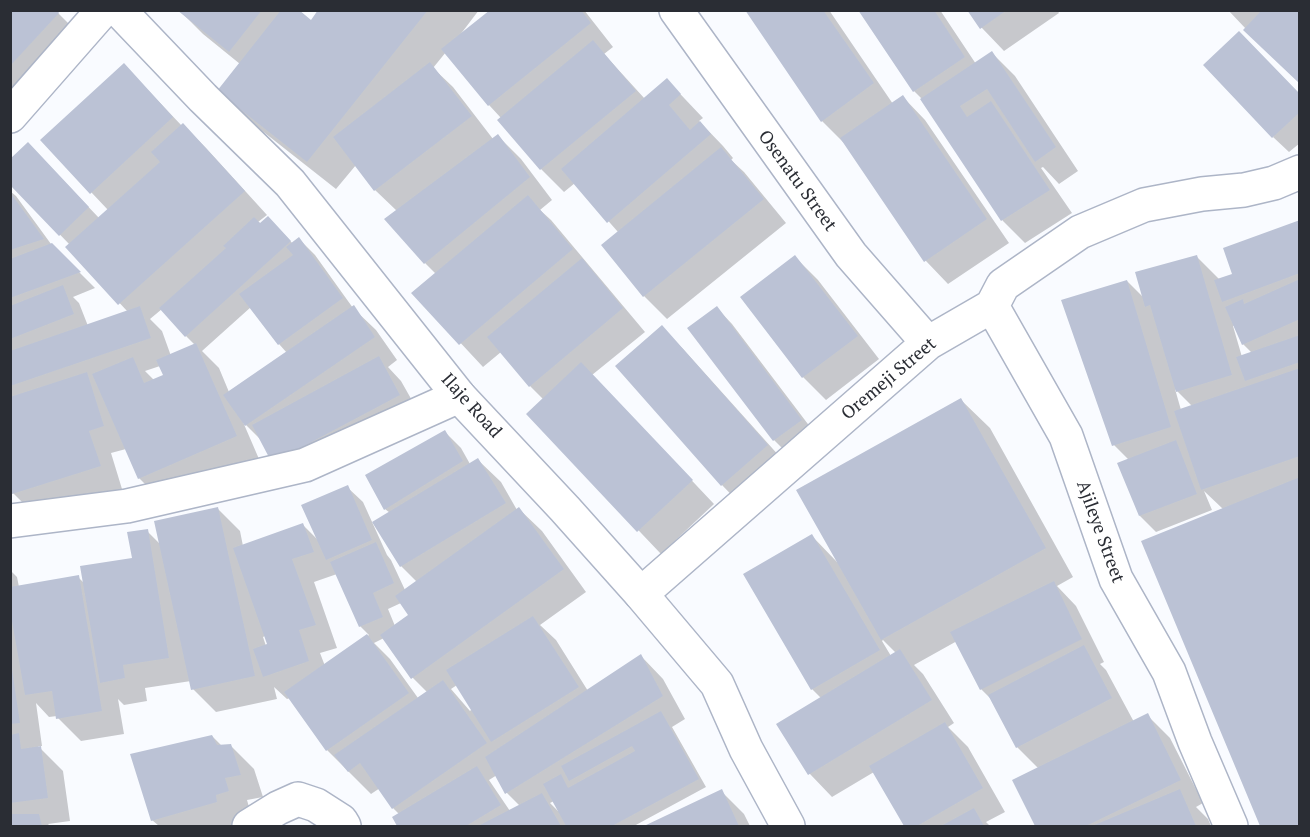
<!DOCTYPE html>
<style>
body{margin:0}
#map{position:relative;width:1310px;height:837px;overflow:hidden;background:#f9fbff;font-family:"PT Serif",serif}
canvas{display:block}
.frame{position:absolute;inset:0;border:12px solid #2a2d34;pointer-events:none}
</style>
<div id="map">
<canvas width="1310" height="837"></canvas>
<div class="frame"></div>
</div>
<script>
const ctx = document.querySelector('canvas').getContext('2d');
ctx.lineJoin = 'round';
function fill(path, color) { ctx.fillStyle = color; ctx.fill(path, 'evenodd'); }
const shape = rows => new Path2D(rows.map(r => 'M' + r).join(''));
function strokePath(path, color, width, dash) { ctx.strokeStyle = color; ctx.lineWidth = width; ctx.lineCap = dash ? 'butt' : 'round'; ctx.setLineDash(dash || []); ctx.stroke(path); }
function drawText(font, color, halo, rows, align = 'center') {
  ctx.font = font + ' "PT Serif",serif'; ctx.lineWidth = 4.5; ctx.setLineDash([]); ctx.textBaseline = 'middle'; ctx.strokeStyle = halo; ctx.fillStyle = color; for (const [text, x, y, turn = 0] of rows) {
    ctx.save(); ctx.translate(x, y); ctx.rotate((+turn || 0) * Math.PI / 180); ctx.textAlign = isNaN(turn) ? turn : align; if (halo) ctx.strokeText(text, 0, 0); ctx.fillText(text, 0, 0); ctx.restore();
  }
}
fill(shape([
 [10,10,55,10,81,36,10,113],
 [181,10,303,10,300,14,311,22,320,10,479,10,460,35,492,10,584,10,613,47,604,54,645,99,667,80,703,118,699,121,723,146,733,158,731,160,744,172,786,223,667,319,644,296,603,245,618,232,575,183,564,192,541,169,501,118,489,105,446,52,433,68,453,87,493,139,498,136,521,159,552,200,540,210,551,220,645,332,592,375,714,504,661,554,528,414,543,399,530,386,501,352,483,367,414,293,436,274,425,263,397,211,375,190,356,165,336,189,247,119,219,90,240,64,203,34,180,11],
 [747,10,829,10,893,104,903,97,925,120,1009,243,948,284,926,261,845,144,822,121],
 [860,10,940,10,976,64,992,53,1015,76,1078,171,1059,184,1043,167,1041,168,1072,213,1025,243,1003,221,922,99,914,91],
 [969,10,1057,10,1059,13,1004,51,982,28],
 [1228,10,1300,10,1246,29],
 [146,88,182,126,183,125,206,148,267,215,258,222,284,234,293,244,299,239,315,255,353,308,376,330,397,360,388,367,401,381,422,418,296,485,274,462,263,442,243,422,259,459,162,501,139,478,126,449,111,453,122,489,36,516,13,493,10,485,10,191,16,196,51,244,95,288,73,297,79,303,88,326,128,312,67,247,70,245,10,183,44,160,99,218,108,210,42,140],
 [251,307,279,344,287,353,229,392,219,368,202,351],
 [162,309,186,336,195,345,171,356,162,331,150,319],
 [160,366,165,376,155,381,145,371],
 [1300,96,1300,143,1289,152,1273,137],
 [1300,222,1300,826,1262,826,1143,542,1223,509,1204,491,1212,510,1156,532,1140,516,1129,460,1114,445,1127,281,1145,299,1196,256,1220,280,1234,275],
 [1235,325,1243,344,1252,353,1242,357,1233,326],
 [1175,389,1193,407,1181,410],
 [795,257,818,280,879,359,826,400,803,377,742,298],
 [717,308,732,324,817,436,790,456,774,440,690,329],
 [662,327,684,350,790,468,744,508,722,485],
 [961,400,990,428,1073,577,1057,586,1076,606,1104,662,1100,664,1106,670,1134,722,1147,715,1170,738,1203,803,1196,807,1208,819,1211,826,1037,826,1014,781,1039,769,1017,747,991,699,981,689,957,641,914,665,923,674,954,723,948,727,968,747,1005,812,986,822,990,826,905,826,874,772,832,797,810,774,778,724,821,698,812,689,812,536,837,562],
 [883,640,896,653,891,656,882,641],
 [445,432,461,448,470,464,478,460,501,482,517,510,519,509,542,531,586,592,540,625,556,640,588,691,641,656,663,679,685,719,672,727,706,787,634,826,399,826,394,818,399,814,393,808,380,788,371,794,327,750,290,698,287,699,274,687,277,699,216,712,193,689,191,681,145,688,147,701,124,705,118,699,124,734,81,741,58,718,57,716,49,717,36,703,42,746,38,746,63,771,70,821,48,824,50,826,10,826,10,570,17,577,19,587,78,577,85,584,133,560,147,531,160,544,217,508,240,531,243,546,303,525,318,540,347,487,363,502,387,555,391,560,405,590,417,582,401,566,374,523,390,513,385,509],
 [337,574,360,626,369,635,325,666,320,653,337,648,314,582],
 [401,603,411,616,395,626,388,609],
 [265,636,269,645,266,646,263,637],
 [384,638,413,678,427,692,418,698,390,659,374,643],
 [457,685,472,709,470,711,451,689],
 [497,775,507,793,520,806,510,811,489,780],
 [554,801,559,812,550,803],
 [212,736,222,746,231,746,254,769,263,797,247,800,251,814,233,826,159,826,152,820],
 [721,791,744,814,750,826,648,826]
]), '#0003');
fill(shape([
 [10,10,57,10,59,13,10,66],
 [177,10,262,10,229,52],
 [281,10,299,10,311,20,318,10,428,10,307,162,217,91],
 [490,10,581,10,591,23,488,106,441,49],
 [745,10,823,10,874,83,821,122],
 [858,10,934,10,965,57,913,92],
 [967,10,1007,10,980,29],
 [1262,10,1300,10,1300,84,1243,30],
 [1239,31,1300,94,1300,112,1272,138,1203,65],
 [593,40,636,91,540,170,497,120],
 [992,51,1056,147,1035,162,987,89,960,106,967,117,991,101,1050,190,1001,221,920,99],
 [430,62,472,116,374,191,333,137],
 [124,63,173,117,90,194,40,140],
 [667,78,681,94,669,105,690,130,700,121,711,134,607,223,561,169],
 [903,95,987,219,924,262,840,138],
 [183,123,245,191,118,305,65,247,160,162,151,152],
 [498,134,530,177,424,264,384,219],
 [28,142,89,207,59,236,10,185,10,159],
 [721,147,764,199,643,297,601,245],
 [10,192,44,239,10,250],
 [528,195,573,249,459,345,411,293],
 [268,216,291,241,185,337,159,308,226,248,223,246,254,217,260,223],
 [1300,220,1300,273,1222,302,1214,280,1232,274,1223,248],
 [299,237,343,298,278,345,239,294,293,255,286,247],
 [52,243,81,272,10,298,10,259],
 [795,255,858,336,802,378,740,297],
 [1197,255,1232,375,1176,392,1150,305,1145,307,1135,272],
 [582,258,623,308,529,387,487,337],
 [1300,279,1300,319,1242,345,1225,307,1243,299,1244,304],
 [1127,280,1171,427,1112,446,1061,300],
 [63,285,74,314,10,339,10,306],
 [354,305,375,337,245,426,223,395],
 [140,306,151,338,10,386,10,351],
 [717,306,802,420,773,441,687,328],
 [662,325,768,445,721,486,615,366],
 [1300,335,1300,362,1245,381,1236,357],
 [196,343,237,436,138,479,92,374,133,357,144,383,163,375,156,360],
 [379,356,400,395,272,463,252,425],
 [581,362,693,480,637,532,526,414],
 [1300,368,1300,456,1201,490,1174,411],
 [87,372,104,426,89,431,101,466,12,494,10,490,10,397],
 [961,398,1046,548,881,640,796,490],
 [445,430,463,461,384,510,365,475],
 [1176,440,1197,494,1139,516,1117,463],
 [478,458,506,503,400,567,372,522],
 [1300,477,1300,826,1260,826,1141,541],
 [348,485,372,540,326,560,301,505],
 [218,507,255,676,191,690,154,521],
 [519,507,564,569,411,679,380,635,408,615,395,596],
 [303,523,314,552,292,559,316,625,299,630,309,661,263,677,253,649,267,644,233,548],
 [148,529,169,658,123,665,125,678,100,683,80,566,132,558,127,532],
 [812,534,880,650,811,690,743,574],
 [376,542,394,583,373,593,383,617,359,627,330,562],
 [79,575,102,711,56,719,52,691,25,695,10,610,10,587],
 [1054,581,1082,639,980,690,950,632],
 [533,616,579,687,491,742,446,670],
 [367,634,409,693,326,751,284,692],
 [1084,645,1112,698,1016,748,988,695],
 [900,649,932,700,808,775,776,724],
 [641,654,663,696,505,794,485,757],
 [10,669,12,669,20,723,10,724],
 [443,680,487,743,392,809,360,763,348,772,334,755],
 [661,711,699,779,612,826,566,826,543,784,561,774,568,788,635,751,632,746,569,781,561,766],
 [1148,713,1181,780,1086,826,1035,826,1012,780],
 [945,722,983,788,917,826,904,826,869,766],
 [19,733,21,749,41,746,48,798,10,803,10,735],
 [212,735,217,745,231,744,241,775,225,778,229,791,216,795,217,802,151,821,130,754],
 [477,766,501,805,466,826,397,826,392,817],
 [722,789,739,826,644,826],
 [1180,789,1196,826,1092,826],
 [542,793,561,826,478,826],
 [974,808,984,826,941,826],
 [10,814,39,814,42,826,10,826]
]), '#bbc2d5');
const minor = shape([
 [676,10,851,255,928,343],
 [10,116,103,10],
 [992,306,1066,436,1116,579,1169,672,1195,742,1231,826],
 [10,521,127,506,305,465,459,396],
 [641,594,928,343,992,306,1003,285,1080,232,1144,205,1202,194,1244,190,1274,183,1300,172],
 [249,826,278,808,298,799,316,805,341,821,344,826]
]);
const tertiary = shape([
 [119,10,203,98,290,183,459,396,565,509,641,594,717,684,746,749,788,826]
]);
strokePath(minor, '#adb5c7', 36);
strokePath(tertiary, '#adb5c7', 36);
strokePath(minor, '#fff', 33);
strokePath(tertiary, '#fff', 33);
drawText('18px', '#2a2d34', '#fff', [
 ["Osenatu Street",797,181,54],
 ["Oremeji Street",889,379,-40],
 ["Ilaje Road",471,406,48],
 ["Ajileye Street",1100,532,70]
]);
</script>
